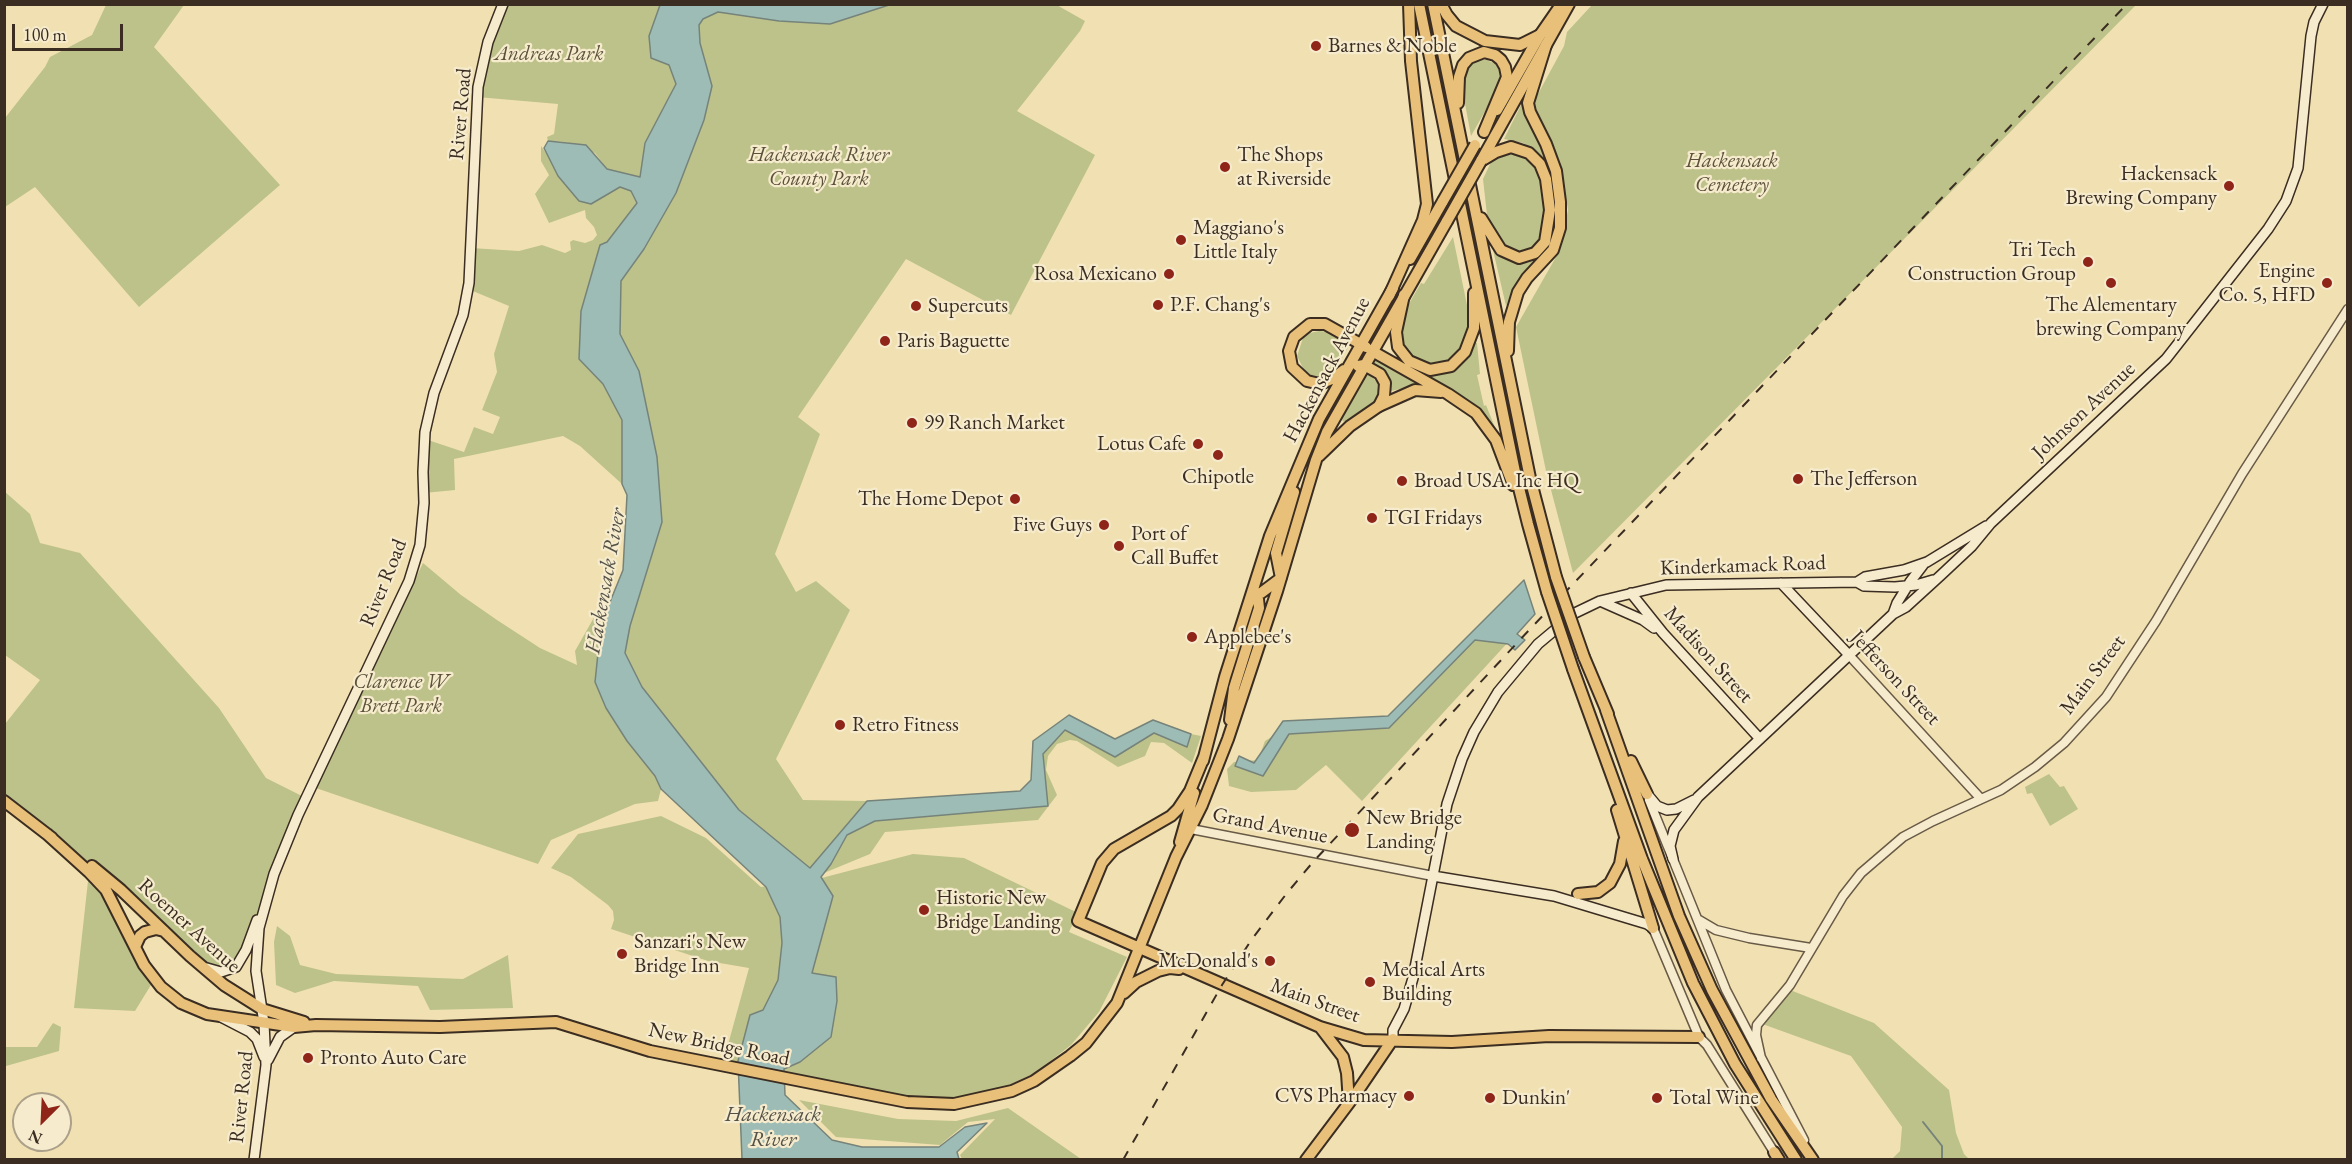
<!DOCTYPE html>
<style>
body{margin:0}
#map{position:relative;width:2352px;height:1164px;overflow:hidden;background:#f1e1b2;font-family:"EB Garamond",serif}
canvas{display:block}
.frame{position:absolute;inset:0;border:6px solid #3b2d22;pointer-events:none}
.north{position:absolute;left:12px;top:1092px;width:60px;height:60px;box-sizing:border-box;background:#f6eccd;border:2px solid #aba089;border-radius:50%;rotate:204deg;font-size:16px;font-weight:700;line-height:24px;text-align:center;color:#3b2d22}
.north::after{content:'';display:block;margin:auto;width:21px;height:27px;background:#8f2418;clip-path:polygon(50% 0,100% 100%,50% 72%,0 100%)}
.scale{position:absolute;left:12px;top:24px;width:111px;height:27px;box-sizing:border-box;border:3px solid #3b2d22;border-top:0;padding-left:8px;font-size:18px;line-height:21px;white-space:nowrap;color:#3b2d22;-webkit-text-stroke:4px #f6eccd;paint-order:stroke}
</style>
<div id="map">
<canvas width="2352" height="1164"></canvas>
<div class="frame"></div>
<div class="north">N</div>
<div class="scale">100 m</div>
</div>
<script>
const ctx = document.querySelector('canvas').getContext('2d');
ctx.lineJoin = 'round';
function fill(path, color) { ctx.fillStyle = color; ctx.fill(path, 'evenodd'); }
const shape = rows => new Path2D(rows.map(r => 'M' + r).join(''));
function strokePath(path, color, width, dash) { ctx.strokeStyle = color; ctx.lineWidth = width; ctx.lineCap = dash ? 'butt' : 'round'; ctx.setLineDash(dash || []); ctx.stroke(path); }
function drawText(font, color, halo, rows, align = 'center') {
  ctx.font = font + ' "EB Garamond",serif'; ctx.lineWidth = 4.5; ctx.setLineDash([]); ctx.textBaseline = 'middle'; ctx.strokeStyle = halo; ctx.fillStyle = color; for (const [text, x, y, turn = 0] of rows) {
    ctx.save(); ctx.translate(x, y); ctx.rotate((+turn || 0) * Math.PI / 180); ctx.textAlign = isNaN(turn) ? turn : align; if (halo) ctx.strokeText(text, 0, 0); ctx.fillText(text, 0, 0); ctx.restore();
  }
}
fill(shape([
 [1055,4,1085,21,1080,31,1017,111,1095,155,1011,315,906,259,798,417,820,434,775,554,796,592,816,581,850,610,776,759,803,800,867,801,810,869,739,810,642,687,625,653,657,457,639,371,620,334,621,281,644,249,676,193,704,120,712,86,700,43,699,25,703,18,718,12,779,21,830,24,889,5],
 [106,5,184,5,154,47,280,185,139,307,35,187,5,207,5,118,45,67,50,57,92,35],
 [503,5,660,5,649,36,669,65,676,84,645,143,640,177,607,169,595,153,566,142,548,141,547,137,554,134,558,104,477,97],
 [1592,5,2136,5,1573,573,1546,471,1516,327,1560,250,1568,210,1560,162,1532,105,1564,46,1567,32],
 [1480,60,1487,60,1495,64,1500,71,1501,78,1500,85,1471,136,1461,82,1471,65],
 [1523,101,1525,116,1547,159,1543,160,1534,150,1523,143,1504,139],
 [541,146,551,160,558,176,579,201,591,204,620,187,631,191,637,203,607,242,579,359,603,384,622,420,622,484,580,446,563,436,454,459,455,490,424,493,425,439,464,452,474,427,493,434,500,417,482,410,497,372,494,354,509,306,468,289,471,248,519,251,542,245,565,253,571,250,570,242,573,240,585,243,593,240,597,235,594,227,586,218,585,210,549,223,535,194,549,175,541,161],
 [1509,152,1526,158,1533,164,1541,182,1544,199,1541,237,1530,249,1521,253,1509,251,1495,238,1488,223,1486,206,1483,179,1491,162,1496,157],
 [1453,237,1467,305,1468,336,1454,359,1437,365,1430,364,1415,360,1408,354,1403,346,1399,328,1403,314,1421,283,1424,284],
 [1493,250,1511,262,1527,263,1539,259,1516,285,1506,306],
 [1319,331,1328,332,1346,342,1348,348,1333,373,1325,377,1310,375,1304,370,1297,356,1303,338,1310,333],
 [1475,343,1477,343,1480,374,1477,375,1484,406,1486,405,1496,430,1494,430,1420,374,1440,375,1457,368,1467,359],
 [1375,358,1423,386,1408,387,1391,391,1383,370,1372,363],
 [1368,373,1379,384,1379,396,1376,401,1344,422,1342,420,1347,407,1364,374],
 [4,491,30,514,40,543,80,553,219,708,266,778,306,798,241,960,213,971,121,890,5,801,5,724,40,680,5,655],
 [423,563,461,595,497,620,540,648,577,665,575,651,605,598,601,624,627,741,655,776,661,789,658,801,635,804,551,840,538,864,310,786,409,581,414,582],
 [1525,584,1534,614,1362,801,1326,765,1296,790,1251,792,1229,786,1227,769,1234,762,1258,760,1265,741,1295,722,1393,719],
 [1065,730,1115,757,1154,733,1187,747,1191,734,1201,736,1192,763,1164,743,1151,742,1145,756,1118,767,1077,741,1070,740,1057,744,1048,756,1046,770,1057,795,1038,820,885,832,870,854,824,873,847,835,875,821,1047,806,1043,753],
 [2049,774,2060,787,2064,786,2078,809,2050,826,2032,793,2027,794,2025,787],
 [661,816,706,838,761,887,814,880,913,854,964,858,1078,913,1069,932,1127,957,1099,1012,1071,1045,1035,1073,998,1090,953,1099,907,1099,723,1063,749,968,708,961,611,929,614,920,613,911,608,905,571,877,551,868,578,834],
 [89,872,154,980,135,1011,74,1008],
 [277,926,290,936,300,965,336,974,463,979,508,955,513,1008,430,1010,418,986,334,981,295,993,276,985,274,942],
 [1785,988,1874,1023,1949,1090,1956,1133,1964,1154,1969,1159,1892,1159,1900,1151,1902,1127,1851,1056,1754,1021],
 [53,1023,61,1027,59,1051,6,1066,5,1071,5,1047,37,1047],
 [799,1100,898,1119,956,1121,1008,1108,1081,1159,962,1159,960,1155,995,1119,968,1122,940,1145,836,1137]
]), '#bdc28a');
const water = shape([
 [660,5,889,5,830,24,779,21,718,12,703,19,699,25,700,43,712,86,704,120,676,193,644,249,621,281,620,334,639,371,657,457,662,522,630,626,625,653,642,687,739,810,810,868,867,801,1020,791,1031,780,1033,741,1069,715,1115,739,1153,720,1191,734,1187,747,1154,733,1115,757,1065,730,1043,754,1048,806,875,821,847,835,831,864,821,877,833,896,812,973,836,977,837,1001,831,1037,800,1062,784,1069,785,1095,832,1140,862,1147,939,1147,965,1127,987,1123,957,1152,959,1159,742,1159,738,1061,750,1015,763,1010,778,980,782,943,780,917,766,887,661,789,655,776,627,741,606,708,595,682,601,624,623,570,627,495,622,484,622,420,603,384,579,359,581,311,600,245,607,242,637,203,631,191,620,187,591,204,579,201,558,176,544,148,548,141,586,145,607,169,640,177,645,143,676,84,669,65,651,58,649,36,660,5],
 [1524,580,1535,614,1517,634,1525,640,1515,650,1508,644,1475,640,1389,728,1289,734,1263,776,1235,766,1239,756,1254,763,1283,721,1388,716,1524,580]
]);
fill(water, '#9dbcb5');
strokePath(water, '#76837a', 1.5);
strokePath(shape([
 [1923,1122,1942,1146,1942,1160]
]), '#76837a', 2);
const tertiary = shape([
 [1849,655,1981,799],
 [1649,800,1726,990,1804,1140],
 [1191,829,1433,876],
 [1699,920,1716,930,1749,938,1811,948],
 [1653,928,1699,1037,1707,1045,1774,1152],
 [1761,1058,1756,1035,1757,1025,1790,985,1843,896,1861,873,1903,837,1933,821,2001,790,2035,767,2064,743,2106,697,2156,621,2242,474,2348,309]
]);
const secondary = shape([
 [1857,582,1864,586,1895,587,1916,585,1933,580],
 [1781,583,1849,655],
 [1631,593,1663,633,1760,739],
 [1600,601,1643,620,1654,628],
 [1893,614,1897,603,1910,582,1923,565],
 [1647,794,1657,806,1667,810,1676,809,1694,800],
 [1673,859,1670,846,1674,830,1698,797,1893,614,1906,607,1940,576,1972,546,1991,523,2166,359,2268,229,2286,201,2298,168,2311,36,2314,22,2323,4],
 [1433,876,1554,896,1647,924,1653,928],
 [207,968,221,972,236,967,246,950,257,920],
 [221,1017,250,1032,257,1039,264,1057],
 [1393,1039,1393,1030,1404,1009,1413,978,1447,804,1462,759,1474,732,1498,692,1538,644,1575,613,1600,601,1666,585,1857,582,1865,577,1904,570,1927,562,1986,526],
 [268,1060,280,1037,294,1027],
 [254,1160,266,1065,264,1023,256,971,259,928,274,874,298,815,409,581,420,545,424,503,423,472,425,432,434,393,463,315,469,283,478,87,488,42,503,4]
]);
const primary = shape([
 [1497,110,1540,35,1558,9,1564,4],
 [1481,161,1569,4],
 [1410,259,1443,201],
 [1344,370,1332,379,1320,384,1307,381,1292,367,1289,351,1294,337,1310,324,1325,324,1366,347],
 [1319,456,1350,426,1379,406,1384,396,1385,383,1380,374,1364,365,1358,366],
 [1281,578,1276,553,1294,492],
 [1252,594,1261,593,1281,578],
 [1230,720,1234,688,1259,608,1258,599,1252,594],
 [1204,757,1190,791,1178,809,1171,816,1114,849,1102,863,1078,921,1320,1027,1364,1040,1452,1042,1549,1036,1699,1037],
 [1203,761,1225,677,1270,536,1319,419,1393,288],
 [4,801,52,838],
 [47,834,89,872,106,890,144,965,161,987,181,1003,207,1014,294,1027,316,1025,440,1027,556,1022,650,1051,907,1102,954,1104,1012,1091,1034,1081,1070,1056,1086,1043,1117,1003,1176,857,1202,805,1228,739,1277,591,1316,460,1327,432,1447,221],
 [1180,842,1194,793],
 [92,866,121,890,190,956,224,985,262,1009,304,1022],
 [135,947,140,936,145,932,156,929,164,931],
 [1124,993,1136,982,1158,971,1170,968,1179,969],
 [1320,1027,1343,1057,1347,1073,1349,1103],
 [1306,1160,1355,1095,1393,1039]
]);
const trunk = shape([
 [1419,4,1515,472,1528,524,1547,592],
 [1433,4,1530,478,1556,577],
 [1441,4,1447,15,1456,26,1485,41,1520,45,1540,35],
 [1458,103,1459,77,1463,65,1469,58,1484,52,1495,55,1501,60,1505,67,1507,77,1484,132],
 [1481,161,1496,152,1511,147,1529,153,1540,164,1546,179,1550,210,1545,242,1535,253,1519,258,1501,250,1481,218],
 [1404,295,1396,332,1398,347,1409,361,1430,370,1451,366,1465,352,1474,328,1474,293],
 [1389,296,1423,220,1427,204,1411,61,1409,4],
 [1372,351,1448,394,1476,413,1496,440,1513,485],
 [1508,351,1509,322,1518,292,1527,278,1553,250,1560,228,1560,202,1556,171,1546,144,1530,112,1528,103,1546,45],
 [1379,406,1415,390,1441,392],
 [1584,657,1608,714],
 [1573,669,1642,859,1693,983,1735,1064,1796,1160],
 [1606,710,1679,916,1712,990,1771,1099,1813,1160],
 [1631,761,1647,794],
 [1617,810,1653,928],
 [1578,894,1598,892,1610,883,1620,864,1624,841],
 [1774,1152,1779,1160]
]);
strokePath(tertiary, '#685a46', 11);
strokePath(secondary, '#3b2d22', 12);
strokePath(primary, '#3b2d22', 14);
strokePath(trunk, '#3b2d22', 14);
strokePath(tertiary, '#f6eccd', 8);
strokePath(secondary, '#f6eccd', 9);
strokePath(primary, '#e8c079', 10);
strokePath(trunk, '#e8c079', 10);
strokePath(shape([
 [1123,1160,1222,985,1252,939,1287,893,1313,862,1531,628,2127,4]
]), '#3b2d22', 2, [10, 10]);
const primaryBridge = shape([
 [1443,201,1475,145],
 [1447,221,1481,161]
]);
const trunkBridge = shape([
 [1556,577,1584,657],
 [1547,592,1573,669]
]);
strokePath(primaryBridge, '#3b2d22', 14, []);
strokePath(trunkBridge, '#3b2d22', 14, []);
strokePath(primaryBridge, '#e8c079', 10);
strokePath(trunkBridge, '#e8c079', 10);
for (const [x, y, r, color] of [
 [1316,46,6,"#8f2418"],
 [1225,167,6,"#8f2418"],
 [2229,186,6,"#8f2418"],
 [1181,240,6,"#8f2418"],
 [2088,262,6,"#8f2418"],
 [1169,274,6,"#8f2418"],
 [2111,283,6,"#8f2418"],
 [2327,283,6,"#8f2418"],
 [1158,305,6,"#8f2418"],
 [916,306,6,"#8f2418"],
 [885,341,6,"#8f2418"],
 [912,423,6,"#8f2418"],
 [1198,444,6,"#8f2418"],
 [1218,455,6,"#8f2418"],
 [1798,479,6,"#8f2418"],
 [1402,481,6,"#8f2418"],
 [1015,499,6,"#8f2418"],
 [1372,518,6,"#8f2418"],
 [1104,525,6,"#8f2418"],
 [1119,546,6,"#8f2418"],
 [1192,637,6,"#8f2418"],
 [840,725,6,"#8f2418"],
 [1352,830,8,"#8f2418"],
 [924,910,6,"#8f2418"],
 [622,954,6,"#8f2418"],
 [1270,961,6,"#8f2418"],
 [1370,982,6,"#8f2418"],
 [308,1058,6,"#8f2418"],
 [1409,1096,6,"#8f2418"],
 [1490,1098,6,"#8f2418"],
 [1657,1098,6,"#8f2418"]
]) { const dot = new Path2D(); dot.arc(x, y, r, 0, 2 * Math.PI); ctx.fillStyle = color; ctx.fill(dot); strokePath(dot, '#f6eccd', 2); }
drawText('21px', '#3b2d22', '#f6eccd', [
 ["Barnes & Noble",1328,46],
 ["The Shops",1237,155],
 ["at Riverside",1237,179],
 ["Hackensack",2217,174,"right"],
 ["Brewing Company",2217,198,"right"],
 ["Maggiano's",1193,228],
 ["Little Italy",1193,252],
 ["Tri Tech",2076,250,"right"],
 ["Construction Group",2076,274,"right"],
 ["Engine",2315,271,"right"],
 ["Co. 5, HFD",2315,295,"right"],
 ["Rosa Mexicano",1157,274,"right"],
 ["P.F. Chang's",1170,305],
 ["The Alementary",2111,305,"center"],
 ["brewing Company",2111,329,"center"],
 ["Supercuts",928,306],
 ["Paris Baguette",897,341],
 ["99 Ranch Market",924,423],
 ["Lotus Cafe",1186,444,"right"],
 ["Chipotle",1218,477,"center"],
 ["The Jefferson",1810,479],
 ["Broad USA. Inc HQ",1414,481],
 ["The Home Depot",1003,499,"right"],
 ["TGI Fridays",1384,518],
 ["Five Guys",1092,525,"right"],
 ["Port of",1131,534],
 ["Call Buffet",1131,558],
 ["Applebee's",1204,637],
 ["Retro Fitness",852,725],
 ["New Bridge",1366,818],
 ["Landing",1366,842],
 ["Historic New",936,898],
 ["Bridge Landing",936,922],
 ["Sanzari's New",634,942],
 ["Bridge Inn",634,966],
 ["McDonald's",1258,961,"right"],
 ["Medical Arts",1382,970],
 ["Building",1382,994],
 ["Pronto Auto Care",320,1058],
 ["CVS Pharmacy",1397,1096,"right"],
 ["Dunkin'",1502,1098],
 ["Total Wine",1669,1098]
], 'left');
drawText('italic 21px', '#5c523c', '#f6eccd', [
 ["Andreas Park",549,54],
 ["Hackensack River",819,155],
 ["County Park",819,179],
 ["Hackensack",1732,161],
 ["Cemetery",1732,185],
 ["Clarence W",401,682],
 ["Brett Park",401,706]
]);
drawText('21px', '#3b2d22', '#f6eccd', [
 ["River Road",461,114,-85],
 ["Hackensack Avenue",1327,370,-62],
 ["Johnson Avenue",2084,411,-43],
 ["Kinderkamack Road",1743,566,-2],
 ["River Road",384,583,-68],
 ["Madison Street",1708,655,48],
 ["Main Street",2093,675,-53],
 ["Jefferson Street",1895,678,47],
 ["Grand Avenue",1270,826,11],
 ["Roemer Avenue",189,926,42],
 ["Main Street",1315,1001,20],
 ["New Bridge Road",719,1045,12],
 ["River Road",242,1097,-84]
]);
drawText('italic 22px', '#545147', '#f6eccd', [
 ["Hackensack River",606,581,-80],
 ["Hackensack",773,1115],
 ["River",773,1140]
]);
</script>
